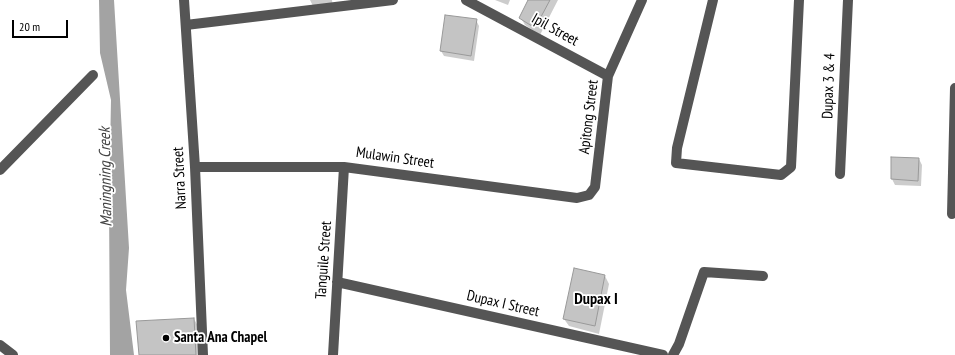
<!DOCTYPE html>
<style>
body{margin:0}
#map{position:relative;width:955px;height:355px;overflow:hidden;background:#fff;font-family:"PT Sans Narrow",sans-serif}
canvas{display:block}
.scale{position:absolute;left:12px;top:20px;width:56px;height:18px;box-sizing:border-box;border:2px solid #000;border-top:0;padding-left:5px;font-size:12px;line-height:14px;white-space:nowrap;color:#000;-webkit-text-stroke:3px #fff;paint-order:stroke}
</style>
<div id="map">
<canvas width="955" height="355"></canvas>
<div class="scale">20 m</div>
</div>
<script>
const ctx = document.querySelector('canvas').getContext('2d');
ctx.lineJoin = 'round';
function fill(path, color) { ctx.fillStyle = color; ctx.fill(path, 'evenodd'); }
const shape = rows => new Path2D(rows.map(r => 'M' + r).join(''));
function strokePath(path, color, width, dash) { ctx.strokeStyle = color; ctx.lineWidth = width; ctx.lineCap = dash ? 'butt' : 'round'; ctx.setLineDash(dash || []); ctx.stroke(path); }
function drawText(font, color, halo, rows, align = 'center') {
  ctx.font = font + ' "PT Sans Narrow",sans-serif'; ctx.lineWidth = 3.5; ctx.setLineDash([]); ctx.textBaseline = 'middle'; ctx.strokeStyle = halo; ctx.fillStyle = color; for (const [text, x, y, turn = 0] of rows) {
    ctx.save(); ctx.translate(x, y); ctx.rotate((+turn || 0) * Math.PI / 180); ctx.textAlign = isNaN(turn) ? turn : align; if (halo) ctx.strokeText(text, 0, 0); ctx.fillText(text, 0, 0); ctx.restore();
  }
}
fill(shape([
 [99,0,114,0,129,248,126,290,134,355,110,355,109,203,111,100,100,53]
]), '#a3a3a3');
fill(shape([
 [310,0,332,0,333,8,315,10],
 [495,0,510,0,508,5],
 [529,0,558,0,540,35,525,25,521,18],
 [476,20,479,26,474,61,444,56,441,51],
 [892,158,919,159,922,165,921,186,895,185,892,179],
 [605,276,609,284,599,334,569,326,564,319],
 [194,319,198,326,200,355,140,355]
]), '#0003');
const building = shape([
 [528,0,550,0,535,28,519,18,528,0],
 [445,15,477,19,471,56,440,51,445,15],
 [891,157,919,158,918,181,891,179,891,157],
 [574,268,605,275,595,326,563,319,574,268],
 [194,318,196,355,139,355,136,321,194,318]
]);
fill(building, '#c4c4c4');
strokePath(building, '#999', 1);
strokePath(shape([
 [184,0,195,167,203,355],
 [466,0,608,76],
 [713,0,677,148,676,163,781,175,791,167,799,0],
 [186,25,393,0],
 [195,167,344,167,577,198,589,195,595,187,608,76,642,0],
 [0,170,93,75],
 [840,174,848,0],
 [952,214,955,88],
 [337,282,663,355],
 [0,345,13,355],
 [333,355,344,167],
 [673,355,679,344,704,272,763,276]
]), '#555', 10);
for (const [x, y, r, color] of [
 [166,338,4,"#000"]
]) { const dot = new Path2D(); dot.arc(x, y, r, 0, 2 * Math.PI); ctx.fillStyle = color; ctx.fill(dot); strokePath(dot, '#fff', 1.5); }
drawText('15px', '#000', '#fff', [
 ["Ipil Street",555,30,29],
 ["Dupax 3 & 4",829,86,-88],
 ["Apitong Street",589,117,-83],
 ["Mulawin Street",395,158,8],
 ["Narra Street",180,178,-93],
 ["Tanguile Street",324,260,-86],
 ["Dupax I Street",503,304,13]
]);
drawText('bold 15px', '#000', '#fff', [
 ["Santa Ana Chapel",174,338]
], 'left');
drawText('italic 16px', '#444', '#fff', [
 ["Maningning Creek",106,177,-91]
]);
drawText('bold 16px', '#000', '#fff', [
 ["Dupax I",596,299]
]);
</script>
